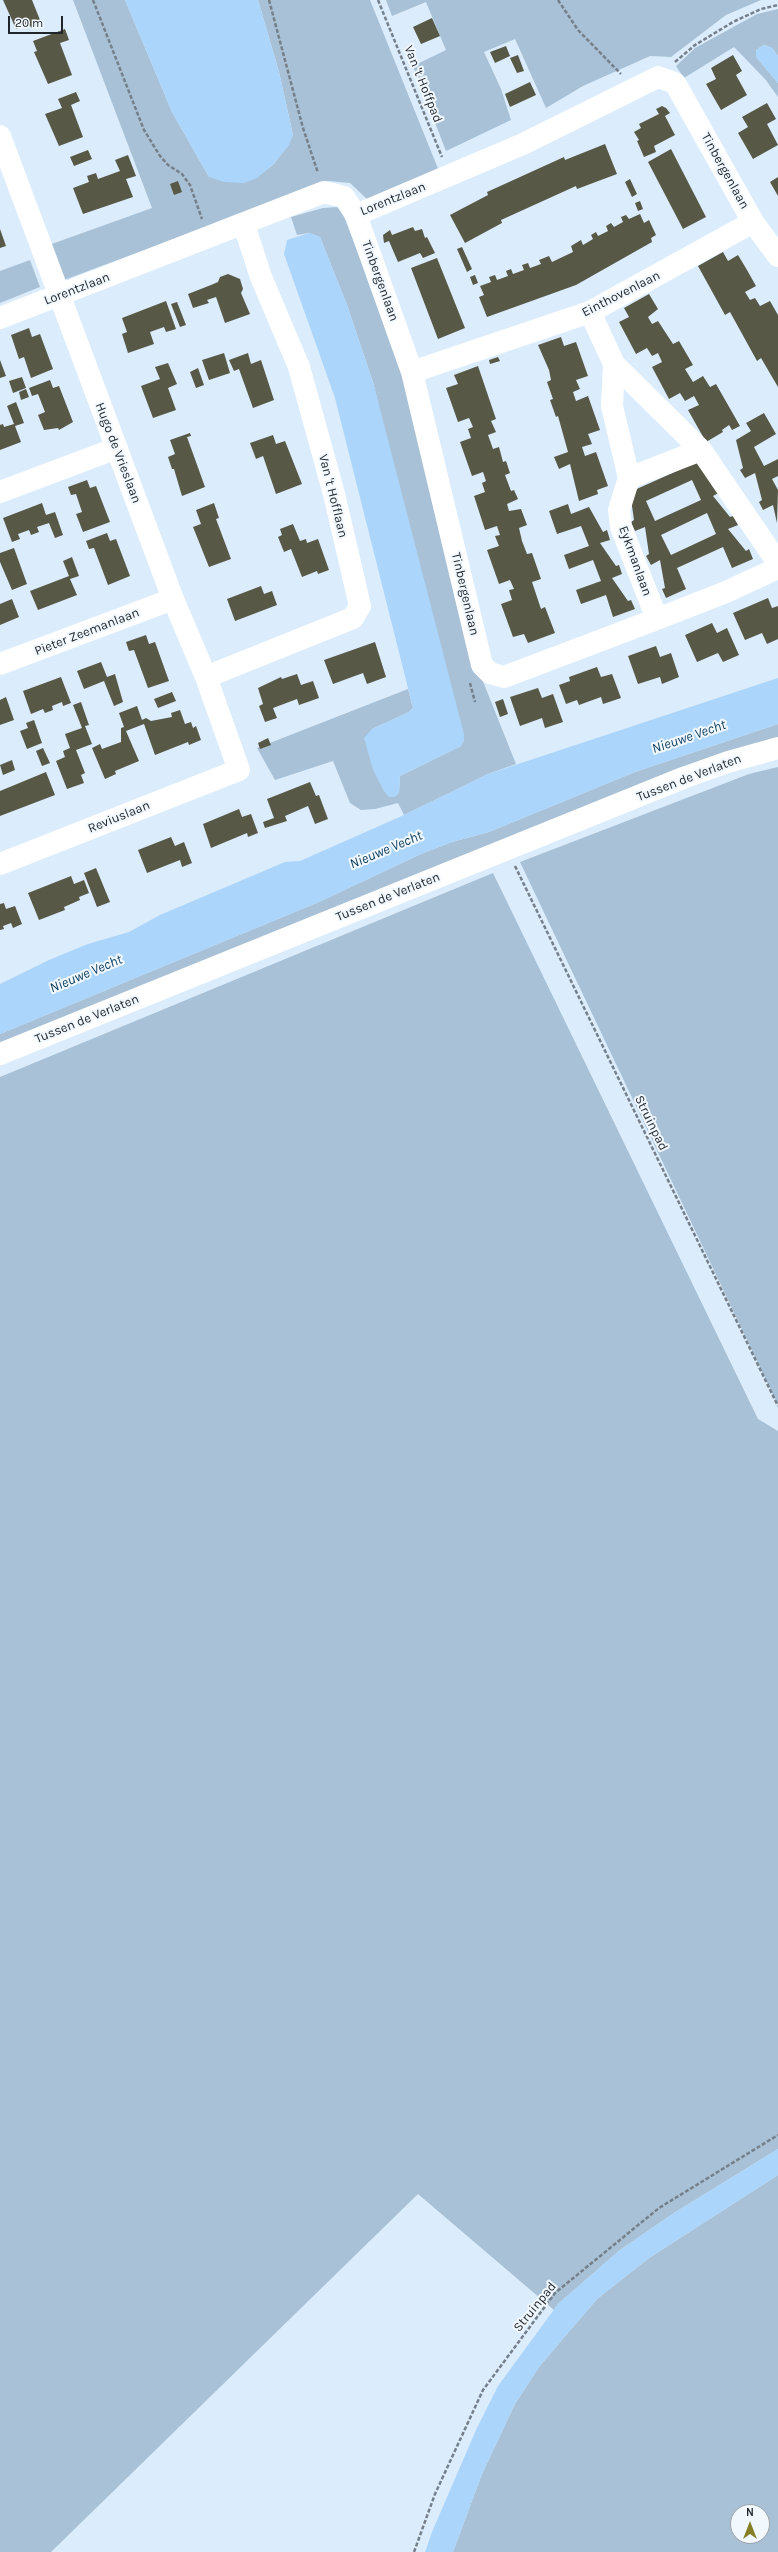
<!DOCTYPE html>
<style>
body{margin:0}
#map{position:relative;width:778px;height:2552px;overflow:hidden;background:#dbecfc;font-family:Karla,sans-serif}
canvas{display:block}
.north{position:absolute;left:730px;top:2504px;width:40px;height:40px;box-sizing:border-box;background:#f1f8fe;border:1px solid #9da4aa;border-radius:50%;rotate:0deg;font-size:11px;font-weight:700;line-height:16px;text-align:center;color:#1f252b}
.north::after{content:'';display:block;margin:auto;width:14px;height:18px;background:#858028;clip-path:polygon(50% 0,100% 100%,50% 72%,0 100%)}
.scale{position:absolute;left:8px;top:16px;width:55px;height:18px;box-sizing:border-box;border:2px solid #1f252b;border-top:0;padding-left:5px;font-size:12px;line-height:14px;white-space:nowrap;color:#1f252b;-webkit-text-stroke:3px #f1f8fe;paint-order:stroke}
</style>
<div id="map">
<canvas width="778" height="2552"></canvas>
<div class="north">N</div>
<div class="scale">20 m</div>
</div>
<script>
const ctx = document.querySelector('canvas').getContext('2d');
ctx.lineJoin = 'round';
function fill(path, color) { ctx.fillStyle = color; ctx.fill(path, 'evenodd'); }
const shape = rows => new Path2D(rows.map(r => 'M' + r).join(''));
function strokePath(path, color, width, dash) { ctx.strokeStyle = color; ctx.lineWidth = width; ctx.lineCap = dash ? 'butt' : 'round'; ctx.setLineDash(dash || []); ctx.stroke(path); }
function drawText(font, color, halo, rows, align = 'center') {
  ctx.font = font + ' Karla,sans-serif'; ctx.lineWidth = 4; ctx.setLineDash([]); ctx.textBaseline = 'middle'; ctx.strokeStyle = halo; ctx.fillStyle = color; for (const [text, x, y, turn = 0] of rows) {
    ctx.save(); ctx.translate(x, y); ctx.rotate((+turn || 0) * Math.PI / 180); ctx.textAlign = isNaN(turn) ? turn : align; if (halo) ctx.strokeText(text, 0, 0); ctx.fillText(text, 0, 0); ctx.restore();
  }
}
fill(shape([
 [73,0,125,0,172,112,209,177,266,170,274,164,293,135,279,72,258,0,370,0,439,171,368,200,350,183,329,181,64,280,49,245,152,208],
 [386,0,761,0,726,15,671,57,650,56,583,86,546,108,515,39,484,52,501,89,511,120,446,151,413,66,446,50,426,2,392,16],
 [778,9,778,56,772,48,764,45,756,50,756,57,778,83,778,97,765,79,734,47,684,78,676,66,695,48,757,14],
 [338,207,343,214,399,359,480,674,516,764,488,774,404,815,398,803,375,809,361,810,350,803,333,761,275,780,257,748,408,689,413,708,409,712,372,729,399,793,400,776,461,746,373,382,347,305,320,237,309,233,297,235,291,217,323,208],
 [30,260,40,287,0,303,0,271],
 [778,724,778,743,0,1047,0,1034,319,902,421,854,452,842,489,832,635,772],
 [778,767,778,1405,520,862,749,774],
 [493,873,758,1419,778,1431,778,2149,674,2213,620,2250,558,2304,554,2310,418,2194,51,2552,0,2552,0,1077],
 [778,2175,778,2552,453,2552,482,2474,515,2404,539,2367,567,2334,597,2299,649,2258],
 [738,2512,762,2512,762,2536,738,2536]
]), '#a8c1d6');
fill(shape([
 [125,0,258,0,279,72,293,135,289,145,274,164,257,178,244,183,224,182,209,177,172,112],
 [763,45,772,48,778,56,778,83,756,57,756,50],
 [309,233,320,237,347,305,373,382,464,734,464,741,461,746,400,776,399,793,395,797,389,797,384,791,373,770,364,738,372,729,409,712,413,708,335,398,284,254,287,240],
 [778,678,778,724,635,772,489,832,452,842,421,854,319,902,0,1034,0,984,49,960,88,944,129,932,160,915,285,862,300,861,404,815,488,774],
 [778,2149,778,2175,649,2258,597,2299,567,2334,539,2367,515,2404,482,2474,453,2552,425,2552,432,2532,476,2430,498,2386,558,2304,620,2250,674,2213]
]), '#abd5fa');
fill(shape([
 [3,0,32,0,40,20,37,21,36,26,32,28,28,24,16,29],
 [432,18,440,36,421,44,413,27],
 [65,29,69,40,60,43,72,75,48,84,34,52,37,51,33,41],
 [506,46,510,56,495,63,490,52],
 [518,55,524,71,517,73,510,58],
 [733,55,742,71,736,75,747,95,721,110,706,84,716,79,711,68],
 [530,82,536,95,510,107,505,94],
 [76,92,80,101,71,105,83,137,59,146,45,114,62,108,58,99],
 [767,103,776,119,767,124,778,145,753,159,738,133,748,127,742,117],
 [662,106,666,108,670,113,665,116,675,135,654,146,656,152,644,157,637,141,639,140,634,132,641,128,639,124,659,114,656,109],
 [605,144,617,174,577,189,576,186,501,220,502,223,465,243,450,215,488,195,487,192,564,157,565,160],
 [671,149,706,217,683,229,648,162],
 [88,150,92,159,74,166,70,157],
 [128,155,136,176,126,179,133,197,83,214,73,188,89,182,87,176,96,173,98,179,120,171,115,160],
 [778,177,778,196,770,182],
 [630,179,637,194,632,197,625,182],
 [178,181,182,192,174,195,170,184],
 [640,201,643,209,638,211,635,203],
 [640,214,644,223,649,220,656,235,651,238,652,242,576,285,487,317,479,297,484,295,480,286,491,282,489,277,495,275,497,280,508,276,506,271,511,269,513,274,524,270,522,265,528,263,530,268,541,264,539,260,549,256,552,262,573,252,571,246,581,240,583,245,593,239,591,235,596,232,598,236,608,231,606,226,611,223,614,227,623,222,621,217,626,215,629,219],
 [413,227,415,231,422,229,425,238,427,237,435,253,423,258,420,253,398,262,389,241,384,243,383,235,390,230,392,235],
 [0,229,6,246,0,248],
 [462,247,472,269,467,272,457,249],
 [723,252,728,261,738,255,747,270,756,286,745,292,750,300,755,298,760,306,770,301,778,315,778,387,761,358,757,361,730,312,725,315,698,266],
 [437,258,465,328,438,339,411,268],
 [228,274,240,279,243,289,241,293,250,314,225,323,216,297,207,300,209,303,193,308,188,294,211,285,218,282,220,277],
 [475,275,478,283,473,285,470,277],
 [649,294,658,309,648,317,652,324,658,321,673,344,679,341,693,365,685,369,693,382,703,376,710,387,716,384,740,426,732,430,729,425,722,430,723,432,706,442,688,410,699,405,694,396,685,401,680,393,669,399,652,367,662,362,658,353,652,356,647,348,636,354,619,322,629,317,624,308],
 [166,301,176,329,166,332,164,327,150,332,154,344,128,353,122,334,127,332,122,318],
 [177,302,186,325,180,327,171,304],
 [29,328,32,337,40,334,53,369,31,378,24,357,19,359,11,335],
 [561,337,564,346,576,342,588,376,576,380,580,389,573,392,576,401,588,396,600,430,588,434,592,444,582,447,585,456,596,452,608,486,597,490,598,494,579,501,570,464,559,469,554,457,568,452,558,416,556,417,550,400,553,399,547,382,551,380,549,370,538,345],
 [224,353,230,373,209,380,202,360],
 [248,353,251,364,261,360,274,400,253,408,239,369,234,371,229,360],
 [498,357,500,361,490,364,489,360],
 [0,360,6,376,0,378],
 [168,363,177,384,168,388,176,410,153,418,141,386,160,379,155,367],
 [478,366,496,419,491,421,496,432,488,435,493,449,499,447,503,462,506,461,510,473,505,475,511,491,514,490,518,499,507,504,509,511,521,509,527,525,519,528,522,541,527,554,532,553,541,579,532,582,541,609,545,607,555,633,528,643,524,634,513,637,501,604,512,600,509,590,514,589,510,580,499,584,487,550,499,546,495,536,500,535,497,526,485,530,474,496,485,492,482,483,486,481,483,472,472,476,460,442,471,438,468,429,473,427,469,418,458,422,446,388,458,384,454,375],
 [198,368,204,385,196,388,190,372],
 [22,377,26,388,13,393,9,381],
 [50,380,53,388,59,386,73,422,59,430,58,428,44,430,38,415,45,412,38,394,32,396,29,388],
 [26,389,29,397,21,400,19,392],
 [16,402,24,423,15,426,21,442,0,450,0,425,3,424,4,427,14,424,7,406],
 [764,413,776,434,754,447,764,466,778,459,778,476,772,479,778,490,777,523,773,505,763,510,759,502,762,500,755,473,745,478,740,470,743,468,736,440,751,431,746,423],
 [190,433,191,436,187,437,205,487,182,496,174,469,172,469,168,457,175,454,170,440],
 [273,435,276,444,285,441,302,484,276,494,263,456,256,459,250,443],
 [697,462,722,491,713,496,730,517,733,516,738,525,728,529,746,551,749,549,753,559,732,568,723,547,677,568,686,589,666,598,662,589,665,588,660,560,651,565,646,556,649,554,645,527,635,531,631,522,634,520,630,492],
 [692,480,701,500,655,521,646,501],
 [707,513,716,534,671,555,661,535],
 [87,480,90,488,96,486,110,522,83,532,76,514,82,512,76,494,71,495,68,487],
 [42,503,46,515,55,512,63,535,55,538,49,523,37,527,39,532,31,535,29,530,18,534,20,539,12,542,3,518],
 [214,503,219,518,216,519,231,559,209,567,193,527,201,524,196,510],
 [568,504,571,514,589,507,603,532,607,530,610,540,600,543,616,566,619,565,622,574,612,578,628,601,631,600,635,609,613,617,606,595,581,604,576,590,601,581,593,560,569,569,564,555,589,546,581,526,557,534,549,511],
 [293,524,300,541,306,539,307,543,318,539,329,570,318,574,317,571,302,577,291,549,284,552,278,537,282,535,280,529],
 [107,533,110,541,116,539,130,576,108,585,94,548,89,549,86,541],
 [14,548,27,584,12,590,0,562,0,553],
 [72,557,79,576,70,579,77,595,38,610,30,591,69,576,63,561],
 [261,586,264,594,272,591,277,605,235,621,227,599],
 [768,598,772,608,778,606,778,639,767,644,762,633,745,640,733,613],
 [12,599,19,617,0,625,0,604],
 [712,623,717,633,727,628,739,655,723,662,718,653,697,662,685,635],
 [146,635,149,644,155,642,169,681,148,688,134,650,129,651,126,642],
 [375,642,386,677,367,684,363,673,333,684,324,660],
 [656,646,660,657,671,653,679,677,662,684,660,677,638,684,628,656],
 [101,662,107,677,115,674,123,702,114,706,104,681,84,689,77,671],
 [597,667,601,677,612,674,621,698,603,704,601,697,579,705,577,700,566,704,559,685,570,681,569,677],
 [297,674,301,685,313,681,319,698,299,705,297,699,273,708,277,718,265,722,259,706,263,704,258,688,281,677,282,679],
 [61,677,71,703,63,706,62,702,52,706,53,710,45,713,43,709,31,714,23,691],
 [538,688,542,698,553,694,563,722,545,728,542,718,520,726,510,697],
 [172,692,176,701,158,708,154,699],
 [6,697,14,720,0,725,0,700],
 [503,699,508,714,500,717,495,702],
 [81,702,89,725,85,726,92,744,76,750,85,773,81,775,84,783,67,789,56,761,65,757,63,751,70,748,65,734,82,728,73,705],
 [137,706,142,720,146,718,151,721,172,717,171,713,180,710,185,724,191,722,193,728,196,726,201,740,189,745,188,742,155,755,144,724,126,731,139,761,115,771,116,774,105,779,92,748,100,744,102,749,121,742,121,728,124,727,119,713],
 [34,720,42,743,27,749,20,731,28,728,26,723],
 [268,738,271,745,260,749,258,743],
 [43,748,50,763,42,766,36,751],
 [12,760,15,770,3,775,0,765],
 [46,772,55,795,0,816,0,791],
 [310,782,316,796,319,795,328,819,315,824,308,806,285,816,287,821,265,828,263,822,274,818,267,799],
 [239,809,242,817,251,814,258,833,248,837,247,833,211,848,203,824],
 [171,837,175,846,184,842,192,863,182,867,180,860,147,873,138,850],
 [96,868,110,902,97,907,84,873],
 [71,876,74,884,84,880,89,893,79,897,80,900,64,907,65,910,39,920,28,893],
 [4,903,6,909,15,906,22,924,13,928,11,923,3,926,4,929,0,930,0,904]
]), '#585846');
strokePath(shape([
 [93,0,144,130,160,156,168,165,182,174,190,185,202,219],
 [269,0,303,128,318,173],
 [378,0,442,157],
 [558,0,578,30,621,74],
 [675,62,695,45,733,22,761,9,778,5],
 [470,683,475,702],
 [515,866,778,1406],
 [414,2552,435,2494,483,2390,555,2293,659,2208,778,2135]
]), '#75808a', 2.5, [4, 2]);
strokePath(shape([
 [0,136,173,599,206,677,239,770,0,864],
 [356,215,412,372,482,665,490,673,504,677,657,619,726,592,778,568],
 [590,312,614,364,701,450,778,563],
 [0,318,324,192,344,197,356,215,523,144,658,77,675,83,753,222,778,256],
 [614,364,612,406,629,478,619,510,621,527,657,619],
 [412,372,590,312,753,222],
 [629,478,701,450],
 [0,492,117,448],
 [0,664,173,599],
 [206,677,353,618,360,606,334,494,299,367,261,277,244,225],
 [0,1054,683,778,728,762,778,748]
]), '#fff', 22);
drawText('13px', '#1f252b', '#f1f8fe', [
 ["Van 't Hoffpad",423,84,68],
 ["Tinbergenlaan",725,171,61],
 ["Lorentzlaan",393,199,-22],
 ["Tinbergenlaan",380,281,70],
 ["Lorentzlaan",77,289,-21],
 ["Einthovenlaan",621,294,-27],
 ["Hugo de Vrieslaan",118,453,69],
 ["Van 't Hofflaan",333,496,76],
 ["Eykmanlaan",635,561,70],
 ["Tinbergenlaan",465,594,77],
 ["Pieter Zeemanlaan",87,632,-21],
 ["Tussen de Verlaten",689,778,-21],
 ["Reviuslaan",119,817,-22],
 ["Tussen de Verlaten",388,897,-22],
 ["Tussen de Verlaten",87,1019,-22],
 ["Struinpad",651,1123,64],
 ["Struinpad",535,2307,-51]
]);
drawText('italic 14px', '#0b3d5f', '#f1f8fe', [
 ["Nieuwe Vecht",689,737,-19],
 ["Nieuwe Vecht",386,850,-23],
 ["Nieuwe Vecht",86,974,-23]
]);
</script>
